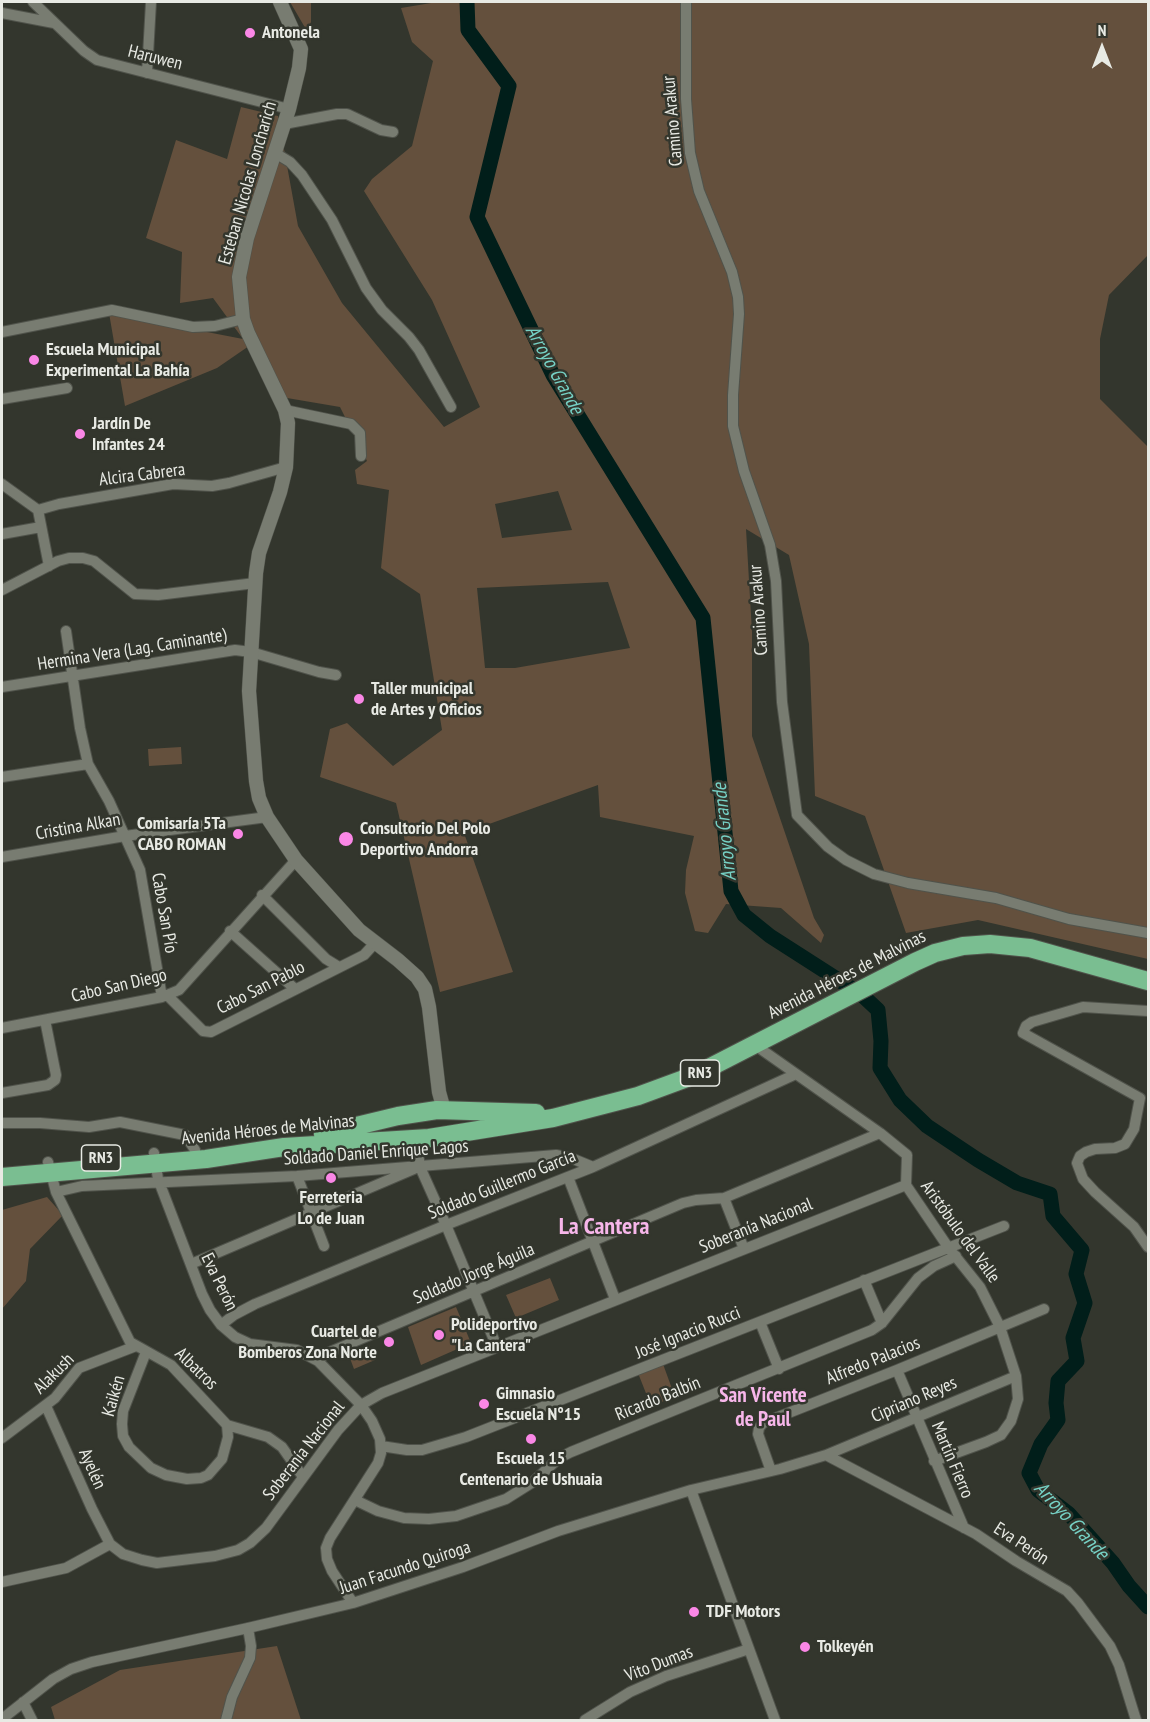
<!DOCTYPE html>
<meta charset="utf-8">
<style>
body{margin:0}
#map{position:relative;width:1150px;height:1722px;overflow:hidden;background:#33362d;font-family:"PT Sans Narrow",sans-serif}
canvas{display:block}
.frame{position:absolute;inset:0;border:3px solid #e8eae4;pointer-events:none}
.north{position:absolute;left:1072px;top:18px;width:60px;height:60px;-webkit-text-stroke:4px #33362d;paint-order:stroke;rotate:0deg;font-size:16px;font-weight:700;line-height:24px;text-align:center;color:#e8eae4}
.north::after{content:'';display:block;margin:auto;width:21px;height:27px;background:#e8eae4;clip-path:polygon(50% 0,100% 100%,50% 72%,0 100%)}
</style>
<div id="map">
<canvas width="1150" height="1722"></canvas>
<div class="frame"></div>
<div class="north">N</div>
</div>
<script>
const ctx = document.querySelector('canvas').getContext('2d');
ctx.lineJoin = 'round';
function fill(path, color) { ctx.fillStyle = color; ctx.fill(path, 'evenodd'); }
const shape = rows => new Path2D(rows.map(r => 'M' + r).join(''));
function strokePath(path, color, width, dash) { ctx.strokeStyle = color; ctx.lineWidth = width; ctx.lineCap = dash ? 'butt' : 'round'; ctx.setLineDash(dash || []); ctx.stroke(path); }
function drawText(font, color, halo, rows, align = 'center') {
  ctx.font = font + ' "PT Sans Narrow",sans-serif'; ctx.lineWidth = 5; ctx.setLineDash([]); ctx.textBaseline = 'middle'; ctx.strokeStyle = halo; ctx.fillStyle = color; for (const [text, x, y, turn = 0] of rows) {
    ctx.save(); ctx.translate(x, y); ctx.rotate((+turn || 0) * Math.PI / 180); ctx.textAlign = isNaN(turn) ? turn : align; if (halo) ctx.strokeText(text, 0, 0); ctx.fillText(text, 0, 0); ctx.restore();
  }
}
fill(shape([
 [290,2,311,2,311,22,307,31],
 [437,2,1148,2,1148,255,1109,295,1100,339,1100,399,1148,447,1148,959,978,920,906,933,865,816,815,796,809,644,789,555,746,529,752,632,752,736,814,918,824,935,821,943,781,908,726,904,708,933,695,931,685,893,686,870,694,836,600,817,598,785,464,833,513,972,440,992,396,803,320,777,330,729,347,723,393,766,442,730,420,594,381,568,389,490,357,484,355,470,367,461,340,407,287,398,249,346,217,368,125,406,109,313,243,339,213,298,180,303,182,252,146,238,176,140,227,159,241,107,278,116,298,226,342,303,444,427,480,407,432,300,364,191,372,179,412,146,433,61,412,42,401,8],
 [558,491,572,530,502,538,495,504],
 [608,582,630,648,515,668,485,668,477,588],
 [181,747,182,764,149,766,148,749],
 [47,1197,63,1215,30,1249,26,1281,2,1309,2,1210],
 [550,1278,559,1300,516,1318,506,1295],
 [456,1307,471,1343,421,1365,408,1327],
 [369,1345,375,1360,354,1369,348,1353],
 [663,1364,675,1397,651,1406,638,1373],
 [277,1646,301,1720,55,1720,51,1707,120,1670]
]), '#64503d');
strokePath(shape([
 [467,2,468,30,509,86,477,217,553,375,703,618,731,891,744,915,770,936,862,995,878,1010,881,1041,880,1068,900,1100,927,1126,978,1160,1017,1183,1050,1194,1053,1216,1082,1250,1076,1274,1085,1303,1073,1338,1077,1361,1058,1381,1056,1403,1058,1420,1041,1444,1029,1473,1038,1490,1069,1514,1113,1563,1129,1586,1148,1607]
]), '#011e1a', 15);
const street = shape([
 [33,2,84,51,97,60,289,109],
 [686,2,686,99,690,153,699,191,732,272,738,297,739,314,733,395,733,426,744,471,770,545,776,581,782,702,797,815,828,847,846,860,874,874,908,883,996,898,1069,919,1148,933],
 [2,13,54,23],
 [147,73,151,2],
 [284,124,337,114,347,114,381,130,393,132],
 [275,153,290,162,302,175,332,220,366,288,382,310,409,337,419,350,451,407],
 [2,332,112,310,193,327,215,326,243,319],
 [2,399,67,388],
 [285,410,351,424,360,433,361,456],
 [2,484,38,510,49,566],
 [38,510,59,504,173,484,212,486,229,483,286,467],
 [2,534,41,527],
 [2,590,58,561,69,558,83,558,94,561,135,594,158,595,255,583],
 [66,631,80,728,88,764,109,801,140,870,162,997],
 [2,687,235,650,251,652,319,672,336,675],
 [2,777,88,764],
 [2,857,125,836,267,817],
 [262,895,326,959,339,967],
 [230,931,295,989],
 [167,995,203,1031,211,1032,364,955,375,943],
 [1148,1011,1083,1007,1032,1022,1026,1026,1023,1033,1140,1098,1134,1129,1125,1144,1115,1148,1095,1149,1086,1152,1080,1156,1077,1163,1083,1179,1095,1192,1134,1227,1148,1247],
 [2,1028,162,997,179,990,296,860],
 [755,1045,880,1133,907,1155,906,1185,948,1247,980,1287,1000,1327,1016,1376,1018,1399,1011,1421,1001,1435,986,1442,934,1461],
 [2,1093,48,1085,55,1080,56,1075,45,1020],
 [2,1123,40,1123,89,1127,120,1122,185,1135,195,1150],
 [428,1138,422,1144,418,1153,420,1167,446,1225,497,1347],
 [154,1153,158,1179,202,1294,210,1310,221,1325,235,1337,250,1344,297,1350,318,1361,361,1405,372,1421,380,1439,381,1453,378,1463,330,1538,326,1548,327,1559,332,1571,353,1603],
 [48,1162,56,1192,130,1342,171,1365,227,1425,268,1437,282,1447,303,1477],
 [297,1176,324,1246],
 [568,1177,615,1299],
 [56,1192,82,1186,297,1176,556,1155,571,1158,593,1167],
 [724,1198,744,1249],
 [191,1264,414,1169],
 [864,1280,882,1323],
 [760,1322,779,1369],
 [221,1325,234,1315,255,1304,446,1225,593,1167,796,1074],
 [146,1352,123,1411,122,1424,123,1436,129,1447,151,1468,166,1475,187,1479,201,1478,208,1475,222,1459,228,1437,227,1425],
 [318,1361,325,1354,683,1203,696,1200,724,1198,880,1133],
 [897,1370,964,1528],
 [46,1406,92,1509,110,1544],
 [2,1438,55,1398,79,1368,136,1346],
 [381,1446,407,1450,422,1450,466,1437,1004,1226],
 [826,1455,976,1534,1016,1561,1067,1591,1078,1603,1110,1646,1119,1665,1136,1720],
 [771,1471,758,1434,759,1428,763,1423,897,1370,1044,1309],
 [691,1490,775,1720],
 [355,1500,378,1511,404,1518,429,1519,456,1516,506,1499,533,1482,559,1458,571,1452,872,1330,882,1323,918,1278,934,1266,956,1256],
 [2,1582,66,1568,110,1544,123,1554,142,1560,157,1563,215,1556,238,1550,250,1543,266,1528,338,1430,361,1405,382,1393,906,1185],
 [23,1702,32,1720],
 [2,1719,53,1679,71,1669,92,1662,248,1628,353,1603,463,1567,558,1531,691,1490,780,1469,826,1455,1016,1376],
 [226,1720,232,1697,250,1658,251,1646,248,1628],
 [585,1720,630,1692,666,1676,749,1649]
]);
const secondary = shape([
 [280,2,301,49,299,68,289,109,247,238,239,277,243,319,248,333,285,410,288,423,286,467,280,492,259,553,256,573,249,691,256,781,259,798,267,817,296,860,359,930,398,960,417,977,425,989,429,1007,439,1092,444,1110]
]);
const highway = shape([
 [323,1134,398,1116,437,1110,536,1113],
 [2,1177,206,1159,284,1147,429,1138,553,1118,638,1096,695,1075,915,962,935,953,963,946,990,944,1030,948,1148,981]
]);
strokePath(street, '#50534b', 12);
strokePath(secondary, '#50534b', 15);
strokePath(highway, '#50534b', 20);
strokePath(street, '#787c71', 10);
strokePath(secondary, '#787c71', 14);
strokePath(highway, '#7abe91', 18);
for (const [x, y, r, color] of [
 [250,33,6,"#fa87e6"],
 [34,360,6,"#fa87e6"],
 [80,434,6,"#fa87e6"],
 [359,699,6,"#fa87e6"],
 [238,834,6,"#fa87e6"],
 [346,839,8,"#fa87e6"],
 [331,1178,6,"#fa87e6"],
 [439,1335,6,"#fa87e6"],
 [389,1342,6,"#fa87e6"],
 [484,1404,6,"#fa87e6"],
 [531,1439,6,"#fa87e6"],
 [694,1612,6,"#fa87e6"],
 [805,1647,6,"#fa87e6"]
]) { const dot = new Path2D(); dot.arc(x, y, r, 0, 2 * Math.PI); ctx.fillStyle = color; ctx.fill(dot); strokePath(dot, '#33362d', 2); }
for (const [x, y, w] of [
 [700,1073,39],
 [101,1158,39]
]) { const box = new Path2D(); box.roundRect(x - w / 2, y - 13, w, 26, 4.5); ctx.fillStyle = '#33362d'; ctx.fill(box); strokePath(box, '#e8eae4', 1.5); }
drawText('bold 16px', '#e8eae4', null, [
 ["RN3",700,1073],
 ["RN3",101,1158]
]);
drawText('bold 18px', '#e8eae4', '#33362d', [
 ["Antonela",262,33],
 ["Escuela Municipal",46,350],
 ["Experimental La Bahía",46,371],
 ["Jardín De",92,424],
 ["Infantes 24",92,445],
 ["Taller municipal",371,689],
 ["de Artes y Oficios",371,710],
 ["Comisaría 5Ta",226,824,"right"],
 ["CABO ROMAN",226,845,"right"],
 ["Consultorio Del Polo",360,829],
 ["Deportivo Andorra",360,850],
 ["Ferreteria",331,1198,"center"],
 ["Lo de Juan",331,1219,"center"],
 ["Polideportivo",451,1325],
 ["\"La Cantera\"",451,1346],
 ["Cuartel de",377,1332,"right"],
 ["Bomberos Zona Norte",377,1353,"right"],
 ["Gimnasio",496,1394],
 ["Escuela N°15",496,1415],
 ["Escuela 15",531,1459,"center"],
 ["Centenario de Ushuaia",531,1480,"center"],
 ["TDF Motors",706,1612],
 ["Tolkeyén",817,1647]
], 'left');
drawText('18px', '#e8eae4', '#33362d', [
 ["Haruwen",155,58,14],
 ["Camino Arakur",673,121,-95],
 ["Esteban Nicolas Loncharich",248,183,-74],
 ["Alcira Cabrera",142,475,-7],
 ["Camino Arakur",759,610,-94],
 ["Hermina Vera (Lag. Caminante)",132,650,-9],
 ["Cristina Alkan",78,827,-10],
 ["Cabo San Pío",164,913,80],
 ["Avenida Héroes de Malvinas",847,975,-27],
 ["Cabo San Diego",119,986,-13],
 ["Cabo San Pablo",261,988,-27],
 ["Avenida Héroes de Malvinas",268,1130,-6],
 ["Soldado Daniel Enrique Lagos",376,1153,-4],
 ["Soldado Guillermo García",502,1185,-22],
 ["Soberanía Nacional",756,1226,-22],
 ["Aristóbulo del Valle",960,1232,54],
 ["Soldado Jorge Águila",474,1274,-23],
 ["Eva Perón",219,1282,64],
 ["José Ignacio Rucci",688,1333,-22],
 ["Alfredo Palacios",873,1361,-22],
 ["Albatros",196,1369,44],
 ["Alakush",54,1374,-45],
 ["Kaikén",114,1396,-74],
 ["Ricardo Balbín",658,1399,-22],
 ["Cipriano Reyes",914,1400,-23],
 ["Soberanía Nacional",304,1451,-52],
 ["Martín Fierro",952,1460,67],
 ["Ayelén",92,1469,66],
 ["Eva Perón",1021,1544,33],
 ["Juan Facundo Quiroga",405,1568,-18],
 ["Vito Dumas",659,1664,-21]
]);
drawText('italic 20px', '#76d1c5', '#33362d', [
 ["Arroyo Grande",554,370,61],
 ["Arroyo Grande",725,832,-96],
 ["Arroyo Grande",1071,1521,47]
]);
drawText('bold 21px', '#f7b6ea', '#33362d', [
 ["San Vicente",763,1396],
 ["de Paul",763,1420]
]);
drawText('bold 24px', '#f7b6ea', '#33362d', [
 ["La Cantera",604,1227]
]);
</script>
